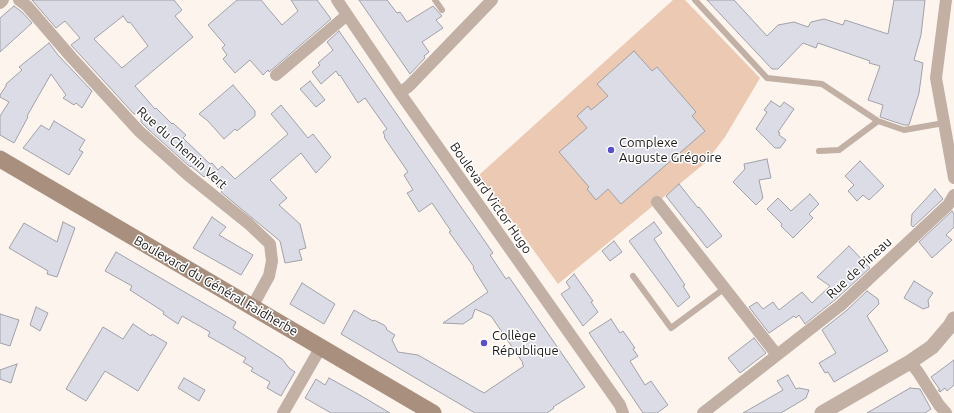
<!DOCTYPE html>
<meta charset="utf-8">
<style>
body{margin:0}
canvas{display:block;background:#fdf4ee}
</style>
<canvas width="954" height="413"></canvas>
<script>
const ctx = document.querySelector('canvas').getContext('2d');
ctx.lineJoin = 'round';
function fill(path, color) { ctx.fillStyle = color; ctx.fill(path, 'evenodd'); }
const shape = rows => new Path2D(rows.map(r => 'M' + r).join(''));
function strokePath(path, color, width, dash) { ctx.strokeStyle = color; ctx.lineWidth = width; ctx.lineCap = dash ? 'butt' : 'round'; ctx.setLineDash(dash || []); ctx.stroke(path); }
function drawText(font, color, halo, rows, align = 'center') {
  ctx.font = font + ' Ubuntu,sans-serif'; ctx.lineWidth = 3; ctx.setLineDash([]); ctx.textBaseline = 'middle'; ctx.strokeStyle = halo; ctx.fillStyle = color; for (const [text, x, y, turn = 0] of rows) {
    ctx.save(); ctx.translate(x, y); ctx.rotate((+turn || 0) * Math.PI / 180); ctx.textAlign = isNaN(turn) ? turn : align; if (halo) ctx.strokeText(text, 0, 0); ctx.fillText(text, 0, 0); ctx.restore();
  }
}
fill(shape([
 [673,0,685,0,760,78,725,137,705,163,558,284,479,175]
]), '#ecc9b2');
const building = shape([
 [32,0,174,0,182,10,175,16,193,37,135,86,155,109,156,108,172,124,173,123,186,135,183,138,210,164,212,163,218,170,222,166,235,179,288,134,271,114,281,105,308,138,313,134,331,157,316,173,301,153,270,180,287,198,279,205,300,224,306,248,299,250,302,260,285,263,280,241,221,192,222,191,206,175,204,177,191,166,190,167,148,129,141,122,141,113,134,114,71,45,80,38,65,21,56,28,32,0],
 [123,16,128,23,130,22,148,46,122,68,94,39,123,16],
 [237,0,261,0,282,25,298,11,291,0,317,0,331,19,269,72,268,70,263,75,250,60,235,73,223,59,227,55,222,48,225,45,208,25,237,0],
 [359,0,387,0,397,13,400,12,407,22,433,6,442,16,436,20,443,28,422,42,429,52,424,56,425,58,410,74,359,0],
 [707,0,734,0,767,36,778,25,794,22,808,27,811,22,824,19,843,25,845,20,888,34,894,0,925,0,921,35,914,60,923,63,919,93,909,125,904,125,880,117,883,105,868,100,880,66,869,63,870,61,818,43,816,48,803,43,778,69,772,69,707,0],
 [14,6,22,12,32,23,0,52,0,18,14,6],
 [339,31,493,253,490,255,506,279,509,277,585,387,553,407,554,408,547,413,475,413,341,334,354,310,373,321,374,320,384,325,386,327,387,330,395,335,392,340,398,352,418,355,484,393,524,366,522,364,523,363,491,316,475,309,472,318,463,324,443,323,488,292,473,268,474,267,449,232,451,231,432,203,419,212,407,193,413,190,404,175,408,172,384,137,385,136,383,132,387,129,365,98,358,103,340,75,339,76,336,71,321,84,312,72,320,65,318,63,333,50,327,42,339,31],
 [49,43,58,55,92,91,82,108,76,103,74,105,63,98,66,95,51,74,27,116,28,117,14,143,0,135,0,116,9,102,0,97,0,95,6,86,6,84,22,70,19,67,49,43],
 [634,51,652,71,657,67,696,112,692,116,705,131,621,204,608,189,596,200,587,189,589,187,559,152,587,128,577,116,588,106,591,110,608,96,597,84,634,51],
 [310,81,325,100,316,107,300,89,310,81],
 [233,85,255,111,255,116,237,131,235,129,224,139,208,121,199,114,233,85],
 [771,101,780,107,784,102,794,109,778,132,780,133,779,135,786,140,780,148,775,148,756,129,767,112,764,110,771,101],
 [54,121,85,140,79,150,83,152,69,175,23,148,41,125,49,130,54,121],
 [767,159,771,178,759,180,763,198,756,205,733,182,745,169,744,164,767,159],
 [860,161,884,186,869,200,863,195,857,201,848,191,854,185,845,176,860,161],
 [679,184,698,208,699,207,722,236,707,248,666,196,679,184],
 [935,189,943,199,913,227,911,225,912,214,935,189],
 [810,194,819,204,809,214,813,218,793,238,781,226,782,224,767,209,778,198,791,211,810,194],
 [952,211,954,214,954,227,946,235,952,240,932,258,919,242,952,211],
 [212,217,226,227,219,235,253,255,241,275,193,248,212,217],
 [63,222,75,228,57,277,47,274,48,271,9,248,24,223,57,242,63,222],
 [654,222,662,233,654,239,685,285,683,286,690,297,678,307,629,241,654,222],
 [614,241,622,252,610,261,602,251,614,241],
 [849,246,870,268,836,299,805,324,799,315,796,318,794,316,769,333,749,307,757,302,763,309,773,302,779,310,802,292,812,303,830,286,817,277,849,246],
 [116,252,236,322,233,328,282,359,289,368,295,372,281,396,267,388,270,382,251,371,253,368,243,362,246,358,208,336,210,332,182,316,178,324,163,314,164,312,130,290,132,286,105,271,116,252],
 [574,274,593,301,591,302,598,312,583,326,561,294,570,288,566,282,574,274],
 [914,281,933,293,928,300,929,307,923,309,904,298,914,281],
 [302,283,335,304,324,324,290,304,302,283],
 [867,291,878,299,879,304,867,316,888,351,834,382,828,372,825,373,819,363,836,353,822,330,846,311,867,291],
 [36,307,48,313,40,331,30,325,36,307],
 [0,314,19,320,10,346,0,343,0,314],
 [611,319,620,333,623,331,635,348,633,349,638,356,630,361,645,385,651,381,668,405,657,413,643,413,589,333,611,319],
 [133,324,151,336,152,334,167,343,138,391,105,371,86,401,66,389,103,327,123,339,133,324],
 [754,338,766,353,740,373,728,358,754,338],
 [954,360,954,385,947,391,945,388,940,392,938,390,940,390,931,377,954,360],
 [17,364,11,383,0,379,0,370,17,364],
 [788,375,796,389,799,388,809,390,806,398,781,413,743,413,783,390,777,381,788,375],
 [184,378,205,390,199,401,178,388,184,378],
 [329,378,358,394,390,413,331,413,305,398,316,379,325,385,329,378],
 [910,388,920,389,931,409,925,413,867,413,910,388]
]);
fill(building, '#dbdce5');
strokePath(building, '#a0a1a9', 1);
strokePath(shape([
 [435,0,442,10],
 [695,0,767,78,822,84,878,121],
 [819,151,839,150,878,121,904,130,944,123],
 [633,276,671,328,725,288]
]), '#c2b0a5', 6);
strokePath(shape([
 [19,0,27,6,72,58,139,131,188,175,249,224,270,244,272,261,269,276,252,307],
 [337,0,400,93,620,405,623,413],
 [946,0,936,78,954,178],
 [0,3,3,0],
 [276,75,347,15],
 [400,93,409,86,492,0],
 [657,202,777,355],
 [910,362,918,372,939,405,946,413],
 [283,413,321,347],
 [703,413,841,305,948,205,954,195]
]), '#c2b0a5', 12);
strokePath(shape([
 [822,413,910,362,932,347,950,326,954,319]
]), '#c2b0a5', 15);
strokePath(shape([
 [0,159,433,413]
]), '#a88f7e', 17);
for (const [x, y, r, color] of [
 [611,150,4,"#5950c8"],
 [484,343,4,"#5950c8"]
]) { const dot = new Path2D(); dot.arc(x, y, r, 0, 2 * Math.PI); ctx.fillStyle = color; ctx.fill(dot); strokePath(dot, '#fff', 1.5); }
drawText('13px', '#1a1715', '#fff', [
 ["Complexe",619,143],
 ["Auguste Grégoire",619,158],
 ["Collège",492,336],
 ["République",492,351]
], 'left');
drawText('13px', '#1a1715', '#fff', [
 ["Rue du Chemin Vert",182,148,42],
 ["Boulevard Victor Hugo",491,198,55],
 ["Rue de Pineau",859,268,-43],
 ["Boulevard du Général Faidherbe",216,286,30]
]);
</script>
